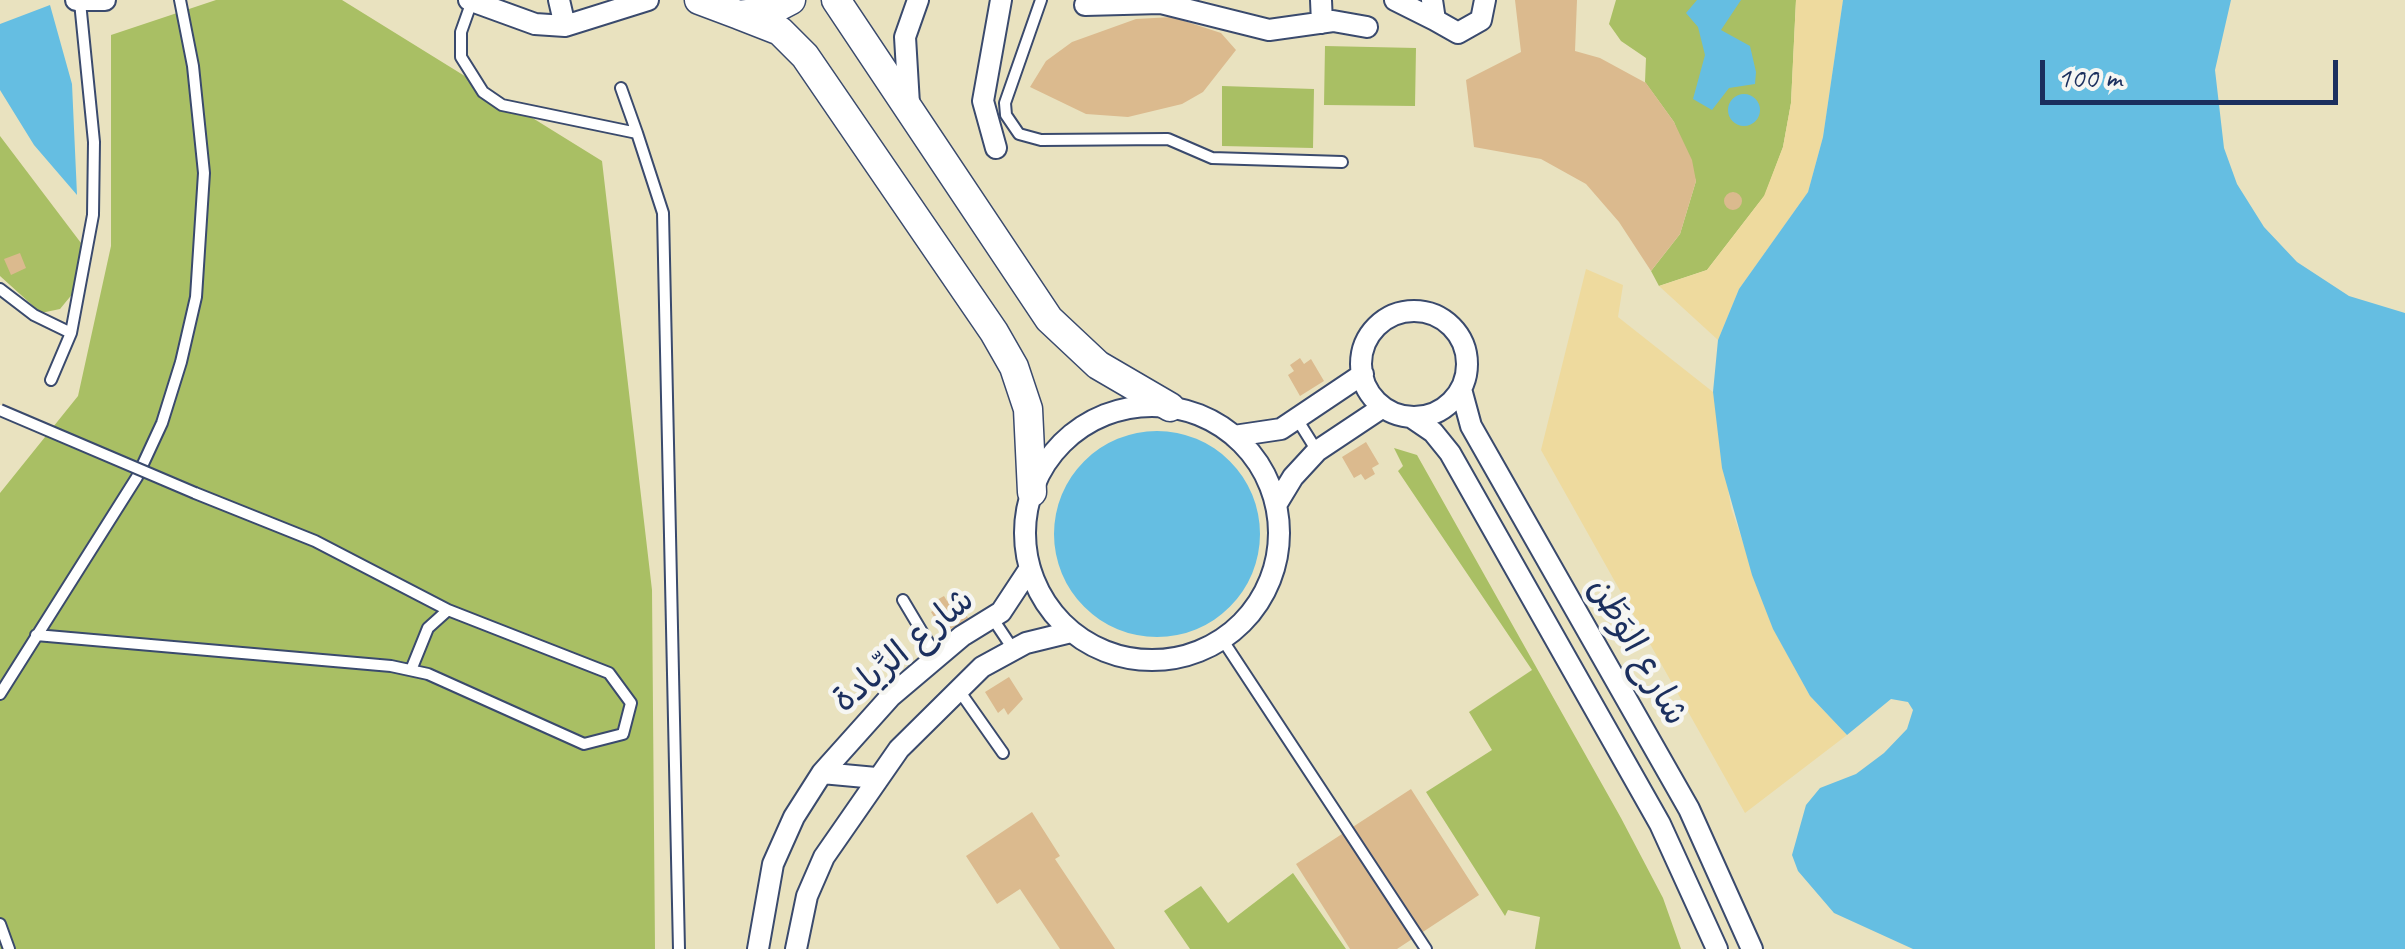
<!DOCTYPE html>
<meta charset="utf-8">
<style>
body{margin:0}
#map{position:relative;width:2405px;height:949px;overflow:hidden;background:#e9e2bf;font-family:Caveat,sans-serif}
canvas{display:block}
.scale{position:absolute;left:2040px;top:60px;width:298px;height:45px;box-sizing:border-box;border:5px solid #1b2f5e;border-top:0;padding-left:12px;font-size:30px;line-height:35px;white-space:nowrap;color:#1b2f5e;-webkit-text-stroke:8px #f6f6f2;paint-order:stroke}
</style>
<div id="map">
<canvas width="2405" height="949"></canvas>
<div class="scale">100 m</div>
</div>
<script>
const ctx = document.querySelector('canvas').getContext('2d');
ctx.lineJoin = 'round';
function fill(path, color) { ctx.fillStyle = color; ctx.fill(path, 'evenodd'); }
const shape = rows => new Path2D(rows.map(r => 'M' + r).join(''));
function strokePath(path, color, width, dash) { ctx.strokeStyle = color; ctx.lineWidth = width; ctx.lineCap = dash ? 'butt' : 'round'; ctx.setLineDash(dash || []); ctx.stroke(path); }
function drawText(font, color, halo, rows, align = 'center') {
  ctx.font = font + ' Caveat,"Playpen Sans Arabic",sans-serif'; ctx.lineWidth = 9; ctx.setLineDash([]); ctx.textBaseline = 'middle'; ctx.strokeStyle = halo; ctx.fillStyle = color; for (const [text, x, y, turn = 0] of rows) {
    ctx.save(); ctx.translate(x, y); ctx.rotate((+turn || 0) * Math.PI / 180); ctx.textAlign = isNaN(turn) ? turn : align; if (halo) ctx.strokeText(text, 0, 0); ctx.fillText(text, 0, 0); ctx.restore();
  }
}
fill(shape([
 [216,0,342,0,602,161,652,590,655,949,0,949,0,493,78,396,111,246,111,35],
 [1616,0,1796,0,1791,103,1783,147,1765,195,1707,270,1659,286,1651,271,1680,234,1696,181,1674,122,1645,82,1646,58,1621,41,1609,24],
 [1325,46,1416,48,1415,106,1324,105],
 [1222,86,1314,89,1313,148,1222,146],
 [0,136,81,243,74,292,60,309,41,313,0,276],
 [1394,448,1417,455,1621,818,1663,898,1681,949,1535,949,1540,917,1508,910,1505,916,1426,792,1492,750,1469,712,1532,670,1398,471,1403,466],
 [1293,873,1346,949,1190,949,1164,911,1201,886,1228,923]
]), '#a9bf64');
fill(shape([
 [1796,0,1843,0,1823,137,1808,192,1739,289,1718,340,1659,286,1707,270,1764,196,1783,147,1791,103],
 [1586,269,1623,285,1618,317,1713,392,1731,508,1773,628,1810,696,1847,735,1745,813,1541,450]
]), '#eeda9e');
fill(shape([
 [1697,0,1741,0,1721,30,1750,46,1756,72,1755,84,1729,88,1712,110,1693,99,1705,55,1698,27,1686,13],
 [1843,0,2231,0,2215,70,2224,148,2237,184,2264,227,2297,262,2349,296,2405,313,2405,949,1913,949,1834,913,1798,871,1792,855,1806,805,1820,788,1856,774,1884,753,1907,729,1913,710,1908,702,1891,699,1847,735,1810,696,1773,629,1752,575,1722,468,1713,392,1718,340,1739,289,1808,192,1823,137],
 [50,5,72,84,77,195,34,145,0,90,0,24],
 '1728 110a16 16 0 1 1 32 0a16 16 0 1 1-32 0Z',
 '1054 534a103 103 0 1 1 206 0a103 103 0 1 1-206 0Z'
]), '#65bee2');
fill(shape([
 [1515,0,1577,0,1575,51,1600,58,1646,83,1674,122,1692,160,1696,181,1680,234,1651,271,1619,222,1586,184,1541,159,1474,147,1466,80,1521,52],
 [1172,17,1221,33,1236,50,1203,92,1182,104,1128,117,1086,114,1030,87,1046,61,1072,42,1136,19],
 '1724 201a9 9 0 1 1 18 0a9 9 0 1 1-18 0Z',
 [20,253,26,268,11,275,4,259],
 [1300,358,1304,364,1311,359,1324,381,1300,396,1288,375,1294,371,1290,365],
 [1366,442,1379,464,1372,468,1375,474,1365,480,1361,474,1354,478,1342,457],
 [944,596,947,601,954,596,968,618,944,633,931,612,938,608,933,602],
 [1009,677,1023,699,1008,715,1004,708,998,713,985,692],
 [1411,789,1479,895,1397,949,1350,949,1296,864],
 [1032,812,1060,856,1055,859,1115,949,1060,949,1020,889,997,904,966,856]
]), '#dbba8e');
const lane = shape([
 [1041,0,1005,103,1006,115,1019,134,1041,140,1168,139,1212,158,1342,162],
 [472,1,461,32,461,57,483,92,502,105,637,133,663,213,679,949],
 [621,88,637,133],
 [0,289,34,315,71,333],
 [51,380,71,333,93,215,94,142,80,2],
 [1297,419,1317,451],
 [195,493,315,541,448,610],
 [903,600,937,657],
 [993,619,1013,649],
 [36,635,391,666,428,674,584,744,623,734,631,703,609,673,448,610,428,628,411,670],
 [1222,639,1426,949],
 [958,689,1003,753],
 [0,694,137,477,162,423,181,362,196,297,204,173,193,66,180,0],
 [0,924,9,949]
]);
const street = shape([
 [76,0,105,0],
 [469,0,535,24,565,26,648,0],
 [559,0,565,26],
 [1321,0,1322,23],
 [1395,0,1435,20],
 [1432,0,1435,20,1458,33,1481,20,1485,0],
 [1085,5,1161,3,1269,30,1333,21,1367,27],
 [909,104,905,37,918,0],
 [996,148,983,101,1001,0],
 '1361 364a53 53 0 1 1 106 0a53 53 0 1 1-106 0Z',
 [1461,389,1471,426,1689,809,1752,949],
 '1025 533a127 127 0 1 1 254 0a127 127 0 1 1-254 0Z',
 [1411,417,1433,432,1450,453,1660,824,1717,949],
 [1234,436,1281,429,1363,374],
 [1276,505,1293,477,1317,451,1383,407],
 [822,773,876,778],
 [758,949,773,864,794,817,822,773,891,696,962,636,1001,612,1030,568],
 [796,949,807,896,824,857,899,749,982,667,1026,643,1071,632]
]);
const secondary = shape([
 [699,0,739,15,770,11,791,0],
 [836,0,1049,319,1098,365,1170,407],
 [739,15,780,31,805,56,994,332,1014,367,1028,409,1032,492]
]);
strokePath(lane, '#3a4a6d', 14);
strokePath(street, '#3a4a6d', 24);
strokePath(secondary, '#3a4a6d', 31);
strokePath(lane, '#fff', 10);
strokePath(street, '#fff', 20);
strokePath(secondary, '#fff', 28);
const laneBridge = shape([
 [0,410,195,493]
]);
strokePath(laneBridge, '#3a4a6d', 14, []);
strokePath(laneBridge, '#fff', 10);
drawText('35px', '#1b2f5e', '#f6f6f2', [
 ["شارع الرِّيادة",904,651,-40],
 ["شارع الوَطَن",1637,652,60]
]);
</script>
